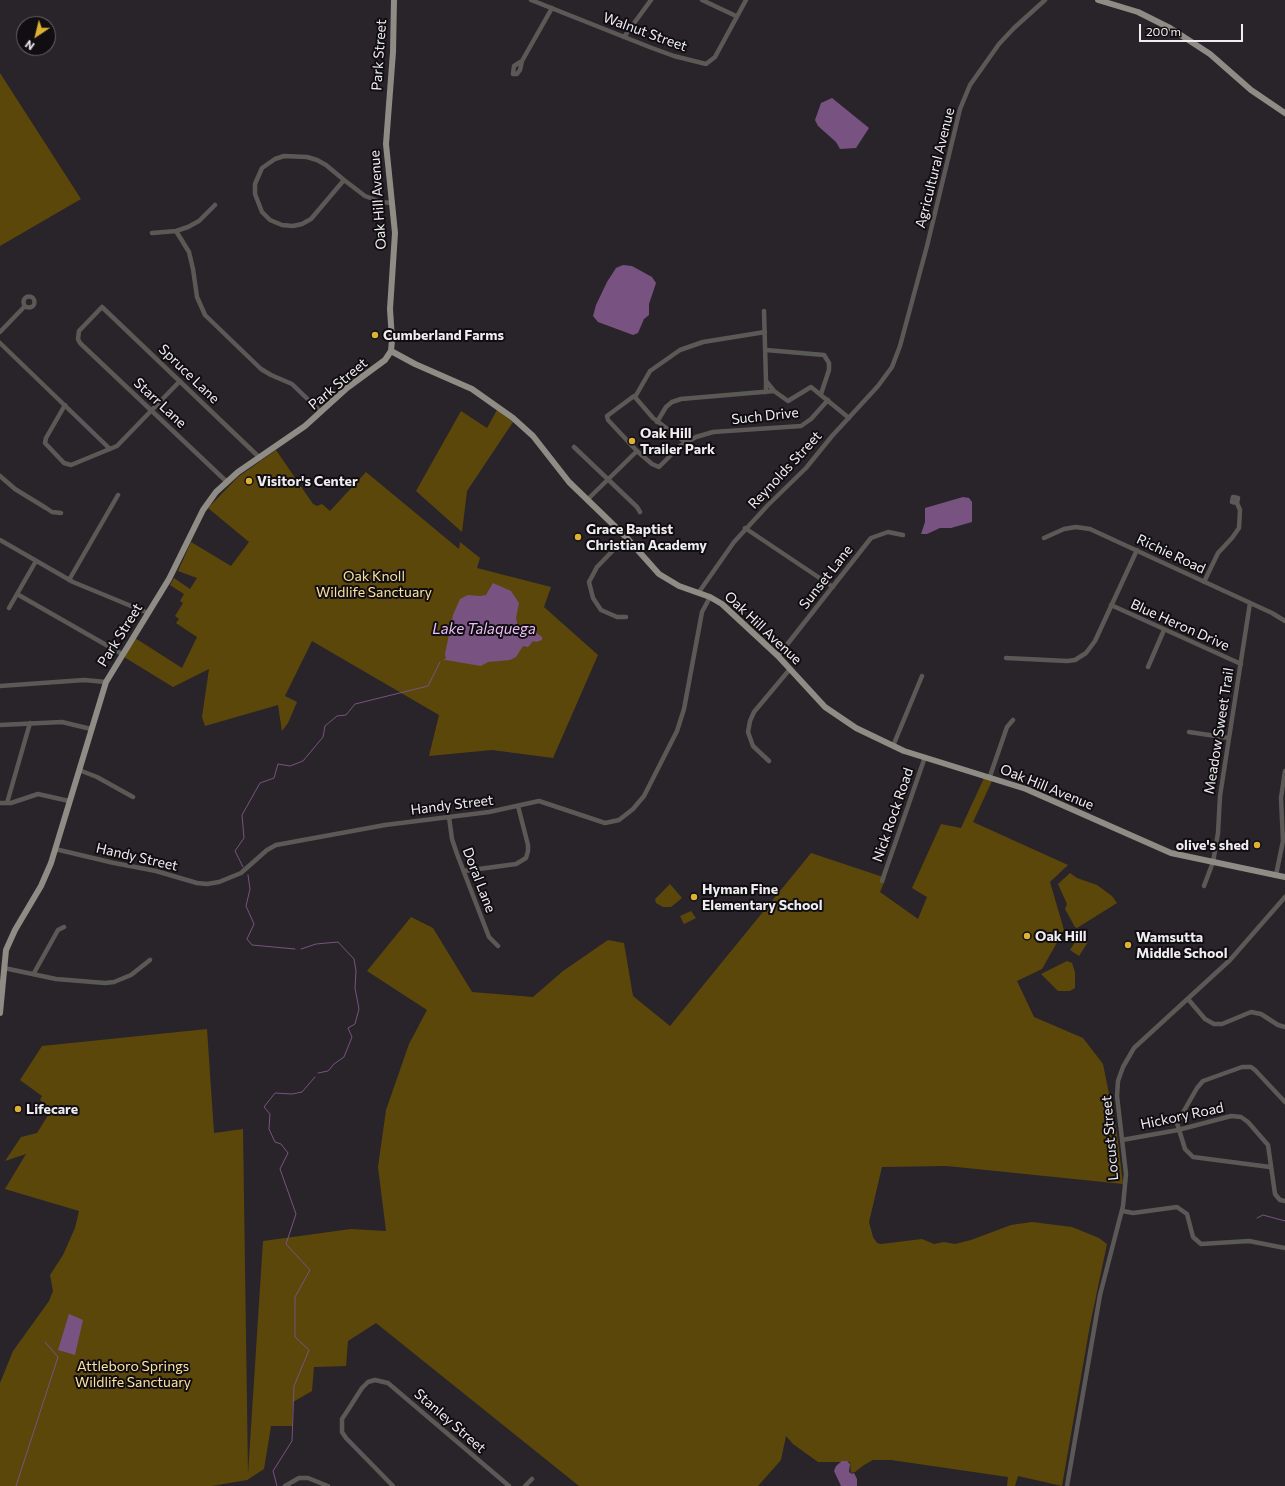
<!DOCTYPE html>
<style>
body{margin:0}
#map{position:relative;width:1285px;height:1486px;overflow:hidden;background:#29242a;font-family:Commissioner,sans-serif}
canvas{display:block}
.north{position:absolute;left:16px;top:16px;width:40px;height:40px;box-sizing:border-box;background:#100e11;border:1px solid #6a676b;border-radius:50%;rotate:215deg;font-size:11px;font-weight:700;line-height:16px;text-align:center;color:#f0edf1}
.north::after{content:'';display:block;margin:auto;width:14px;height:18px;background:#ddb133;clip-path:polygon(50% 0,100% 100%,50% 72%,0 100%)}
.scale{position:absolute;left:1139px;top:24px;width:104px;height:18px;box-sizing:border-box;border:2px solid #f0edf1;border-top:0;padding-left:5px;font-size:12px;line-height:14px;white-space:nowrap;color:#f0edf1;-webkit-text-stroke:3px #100e11;paint-order:stroke}
</style>
<div id="map">
<canvas width="1285" height="1486"></canvas>
<div class="north">N</div>
<div class="scale">200 m</div>
</div>
<script>
const ctx = document.querySelector('canvas').getContext('2d');
ctx.lineJoin = 'round';
function fill(path, color) { ctx.fillStyle = color; ctx.fill(path, 'evenodd'); }
const shape = rows => new Path2D(rows.map(r => 'M' + r).join(''));
function strokePath(path, color, width, dash) { ctx.strokeStyle = color; ctx.lineWidth = width; ctx.lineCap = dash ? 'butt' : 'round'; ctx.setLineDash(dash || []); ctx.stroke(path); }
function drawText(font, color, halo, rows, align = 'center') {
  ctx.font = font + ' Commissioner,sans-serif'; ctx.lineWidth = 4; ctx.setLineDash([]); ctx.textBaseline = 'middle'; ctx.strokeStyle = halo; ctx.fillStyle = color; for (const [text, x, y, turn = 0] of rows) {
    ctx.save(); ctx.translate(x, y); ctx.rotate((+turn || 0) * Math.PI / 180); ctx.textAlign = isNaN(turn) ? turn : align; if (halo) ctx.strokeText(text, 0, 0); ctx.fillText(text, 0, 0); ctx.restore();
  }
}
fill(shape([
 [0,73,81,199,0,246],
 [497,410,513,422,467,491,462,532,416,491,461,411,487,428],
 [276,450,313,504,317,506,322,504,330,511,366,472,459,549,460,542,480,558,477,568,551,587,544,607,598,655,553,758,492,750,429,756,439,715,312,641,285,696,297,702,288,723,282,731,278,705,205,726,202,717,209,669,173,687,124,657,135,638,182,668,197,637,176,623,179,619,175,616,183,603,180,601,184,594,170,585,174,578,190,589,197,578,178,571,191,542,231,566,249,542,208,508,238,477],
 [984,778,992,781,973,822,1068,865,1050,882,1064,930,1042,969,1017,981,1034,1017,1083,1038,1103,1064,1117,1134,1123,1184,947,1166,882,1167,869,1222,873,1237,877,1243,881,1244,922,1239,934,1244,944,1242,955,1244,971,1240,1011,1225,1032,1222,1072,1227,1099,1238,1107,1244,1090,1325,1062,1486,1018,1476,1015,1486,1007,1486,1008,1477,891,1460,873,1460,864,1465,855,1472,851,1473,850,1462,818,1462,793,1444,786,1436,781,1460,758,1486,579,1486,376,1323,348,1341,346,1366,314,1367,312,1391,293,1402,292,1426,271,1426,264,1469,247,1480,212,1486,0,1486,0,1383,13,1351,49,1301,53,1291,50,1275,63,1255,75,1228,79,1211,5,1189,26,1154,5,1161,21,1137,37,1133,52,1109,40,1100,42,1096,20,1080,42,1046,207,1029,214,1133,243,1129,248,1474,263,1241,351,1229,386,1231,378,1167,386,1110,409,1044,427,1010,367,971,411,917,433,928,472,992,533,997,563,971,608,940,624,943,633,996,670,1026,811,853,886,878,880,892,918,919,927,897,912,888,941,824,961,828],
 [1070,873,1077,878,1097,885,1112,896,1117,903,1077,928,1075,927,1065,909,1067,904,1058,884],
 [670,884,682,898,671,907,663,907,656,903,655,899],
 [691,911,696,918,684,924,680,916],
 [1079,936,1088,942,1079,956,1070,950],
 [1067,961,1072,963,1075,972,1075,988,1070,991,1058,991,1041,974]
]), '#5c470b');
fill(shape([
 [832,98,869,128,856,148,840,149,836,142,818,126,815,120,821,103],
 [623,265,632,266,652,277,656,283,649,304,649,315,644,319,638,333,633,335,598,322,593,316,596,305,607,282,616,268],
 [963,497,969,498,972,502,972,522,951,528,940,528,927,534,921,534,925,522,925,508],
 [493,583,511,591,519,603,516,618,519,631,523,633,535,632,542,637,542,640,536,642,533,641,528,647,523,646,516,657,510,660,488,662,481,666,446,660,445,654,453,615,460,599,468,595,480,596,486,595],
 [69,1314,83,1320,75,1355,58,1350],
 [842,1461,847,1461,850,1464,849,1472,852,1474,854,1473,857,1479,857,1486,841,1486,834,1471,836,1466]
]), '#785381');
strokePath(shape([
 [444,660,446,659],
 [243,867,235,851,244,838,242,815,260,783,274,778,278,764,290,766,303,761,323,737,325,726,337,716,346,715,355,704,428,686,440,662],
 [248,875,250,889,246,906,254,924,247,939,252,945,295,949],
 [301,949,316,944,338,942,354,959,356,971,355,988,359,1009,355,1024,348,1028,352,1037,344,1057,334,1064,328,1071,318,1073],
 [1257,1218,1263,1215,1285,1221],
 [16,1486,58,1357,45,1342],
 [277,1486,273,1471,292,1441,294,1386,309,1350,295,1337,295,1297,310,1270,286,1244,296,1214,280,1169,288,1153,281,1144,275,1142,269,1129,270,1114,264,1107,275,1093,292,1094,302,1092,315,1077]
]), '#785381', 1);
strokePath(shape([
 [531,0,652,48,674,56,706,64,715,57,746,0],
 [702,0,736,16],
 [624,37,651,0],
 [522,61,514,66,513,74,517,74,520,70,522,61,552,8],
 [344,180,326,165,317,160,307,157,284,156,275,159,262,168,255,184,255,194,262,212,270,220,282,225,293,226,302,224,311,219,344,180,365,196,381,202,392,203],
 [176,231,189,252,193,269,197,297,205,315,261,369,271,375,292,384,321,412],
 [152,233,176,231,188,227,199,221,215,205],
 '23.5 302a5.5 5.5 0 1 1 11 0a5.5 5.5 0 1 1-11 0Z',
 [764,311,766,381],
 [0,332,25,306],
 [0,343,110,449],
 [766,350,824,355,829,363,829,370,821,394],
 [766,392,766,381,774,391],
 [635,397,650,371,680,350,703,342,765,332],
 [65,405,46,438,45,443,64,463,71,465,117,446,180,381],
 [657,422,666,407,672,402,681,399,774,391,788,401,811,387,849,418],
 [685,442,653,418,634,396,607,416,608,420,637,451,652,464,659,467,680,446,696,437,713,432,801,426,811,419,828,400],
 [574,447,637,507,640,512],
 [0,476,15,489,46,508,52,512,61,513],
 [227,482,80,343,78,339,79,331,102,307,260,458],
 [587,500,637,451],
 [745,528,833,587],
 [626,537,597,567,589,582,593,598,601,610,617,617,626,617],
 [1044,538,1064,529,1076,527,1090,529,1272,613,1285,621],
 [0,540,73,582,148,613],
 [69,580,118,495],
 [1204,582,1218,553,1232,538,1239,528,1240,510,1237,503,1232,502,1233,497,1238,498,1237,503],
 [699,592,734,542,768,505,806,468,832,436,878,386,892,367,900,346,927,246,960,109,970,85,999,44,1014,28,1045,0],
 [17,594,122,654],
 [1111,605,1241,664],
 [9,608,36,561],
 [778,656,871,538,888,532,903,535],
 [1006,658,1067,661,1075,660,1086,653,1095,641,1137,550],
 [1148,667,1164,630],
 [0,686,84,680,106,682],
 [0,725,62,722,91,729],
 [1189,732,1229,738],
 [893,746,922,676],
 [769,761,753,746,748,732,750,721,754,712,790,669],
 [79,770,97,777,133,797],
 [990,776,1007,727,1013,720],
 [0,803,11,803,38,794,69,801],
 [7,803,30,723],
 [449,817,452,839,457,854,489,937,498,946],
 [55,849,114,863,156,871,197,883,207,884,219,882,241,873,267,850,276,845,385,825,489,812,539,801,605,823,619,820,633,809,644,796,677,731,684,709,702,612,710,597],
 [464,871,516,864,526,858,528,851,528,845,518,806],
 [1276,875,1283,841,1281,798,1285,771],
 [882,881,925,757],
 [1204,886,1213,862,1218,833,1220,796,1250,603],
 [4,968,56,979,105,983,114,982,131,975,150,960],
 [34,973,58,930,64,927],
 [1188,999,1205,1019,1214,1024,1222,1024,1251,1012,1261,1014,1278,1025,1285,1027],
 [1122,1140,1178,1130,1231,1116,1241,1117,1248,1122,1268,1145,1275,1194,1280,1200,1285,1201],
 [1270,1167,1193,1157,1185,1149,1177,1123,1197,1088,1203,1081,1242,1067,1251,1067,1255,1070,1285,1102],
 [1123,1211,1133,1213,1177,1207,1187,1214,1193,1237,1201,1244,1249,1241,1285,1248],
 [285,1486,299,1478,308,1478,328,1486],
 [393,1486,346,1438,342,1432,342,1419,346,1413,362,1388,368,1382,375,1380,388,1383,509,1486],
 [525,1486,532,1479],
 [1067,1486,1100,1295,1123,1206,1126,1174,1117,1096,1118,1081,1123,1067,1134,1048,1230,960,1285,897]
]), '#5b5956', 4.5);
strokePath(shape([
 [1098,0,1138,12,1170,28,1210,54,1251,90,1285,113],
 [391,351,415,364,472,389,513,418,533,436,569,482,626,537,659,574,679,586,710,597,722,604,778,656,825,707,856,728,904,751,1026,789,1171,853,1285,877],
 [0,1013,6,950,15,930,41,886,51,863,106,682,169,579,203,510,216,492,238,472,305,426,347,388,385,360,391,351,392,340,390,309,395,233,386,144,393,52,394,0]
]), '#8e8c85', 6);
for (const [x, y, r, color] of [
 [375,335,4,"#ddb133"],
 [632,441,4,"#ddb133"],
 [249,481,4,"#ddb133"],
 [578,537,4,"#ddb133"],
 [1257,845,4,"#ddb133"],
 [694,897,4,"#ddb133"],
 [1027,936,4,"#ddb133"],
 [1128,945,4,"#ddb133"],
 [18,1109,4,"#ddb133"]
]) { const dot = new Path2D(); dot.arc(x, y, r, 0, 2 * Math.PI); ctx.fillStyle = color; ctx.fill(dot); strokePath(dot, '#100e11', 1.5); }
drawText('14px', '#f0edf1', '#100e11', [
 ["Walnut Street",645,32,20],
 ["Park Street",379,55,-86],
 ["Agricultural Avenue",935,168,-76],
 ["Oak Hill Avenue",378,200,-94],
 ["Spruce Lane",189,374,44],
 ["Park Street",338,384,-40],
 ["Starr Lane",160,403,43],
 ["Such Drive",765,416,-6],
 ["Reynolds Street",785,470,-47],
 ["Richie Road",1171,554,25],
 ["Sunset Lane",826,577,-52],
 ["Blue Heron Drive",1180,625,24],
 ["Oak Hill Avenue",763,628,43],
 ["Park Street",120,635,-58],
 ["Meadow Sweet Trail",1219,731,-81],
 ["Oak Hill Avenue",1047,787,22],
 ["Handy Street",452,805,-7],
 ["Nick Rock Road",893,815,-71],
 ["Handy Street",137,857,13],
 ["Doral Lane",479,880,69],
 ["Hickory Road",1182,1116,-12],
 ["Locust Street",1110,1138,-95],
 ["Stanley Street",450,1421,41]
]);
drawText('bold 14px', '#f0edf1', '#100e11', [
 ["Cumberland Farms",383,335],
 ["Oak Hill",640,433],
 ["Trailer Park",640,449],
 ["Visitor's Center",257,481],
 ["Grace Baptist",586,529],
 ["Christian Academy",586,545],
 ["olive's shed",1249,845,"right"],
 ["Hyman Fine",702,889],
 ["Elementary School",702,905],
 ["Oak Hill",1035,936],
 ["Wamsutta",1136,937],
 ["Middle School",1136,953],
 ["Lifecare",26,1109]
], 'left');
drawText('14px', '#fde19d', '#100e11', [
 ["Oak Knoll",374,576],
 ["Wildlife Sanctuary",374,592],
 ["Attleboro Springs",133,1366],
 ["Wildlife Sanctuary",133,1382]
]);
drawText('italic 15px', '#ecbef7', '#100e11', [
 ["Lake Talaquega",484,629]
]);
</script>
